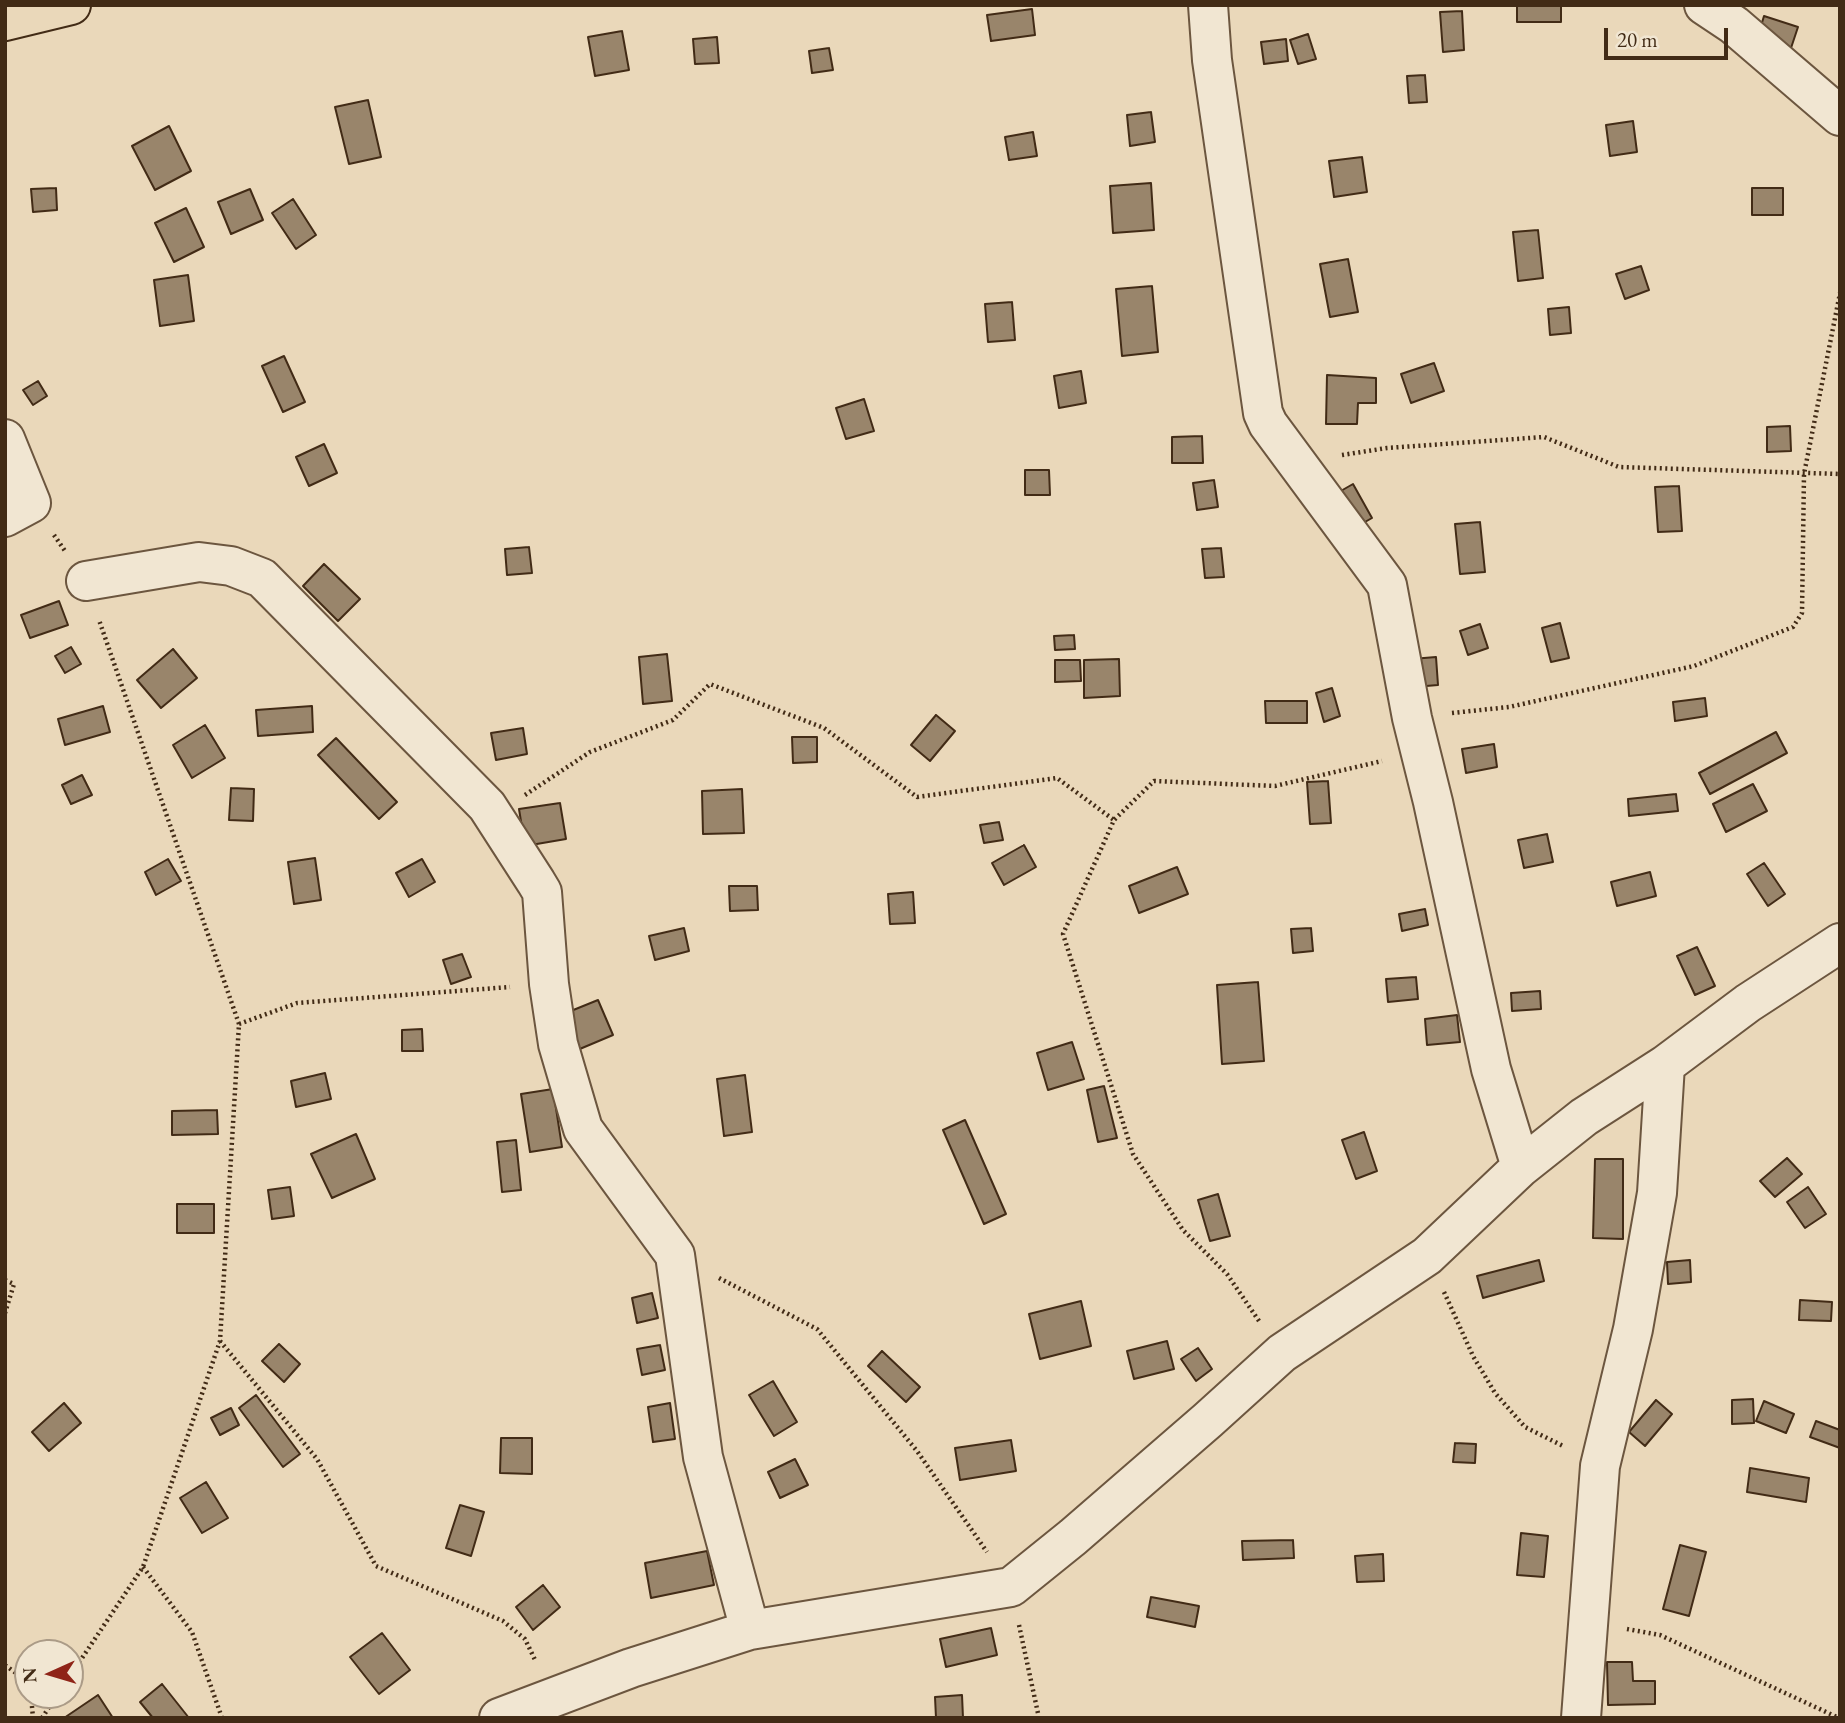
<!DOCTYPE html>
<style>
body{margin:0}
#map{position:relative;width:1845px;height:1723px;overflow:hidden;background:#ead8ba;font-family:"EB Garamond",serif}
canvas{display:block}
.frame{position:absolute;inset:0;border:7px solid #422b16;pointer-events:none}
.north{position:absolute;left:14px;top:1639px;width:70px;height:70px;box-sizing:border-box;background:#f1e6d2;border:2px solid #ab9b87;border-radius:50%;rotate:266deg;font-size:19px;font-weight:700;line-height:28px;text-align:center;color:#422b16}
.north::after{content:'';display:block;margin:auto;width:24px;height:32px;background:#8f2418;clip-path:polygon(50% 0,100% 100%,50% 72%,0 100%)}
.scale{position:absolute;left:1604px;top:28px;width:124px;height:32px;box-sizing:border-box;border:4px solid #422b16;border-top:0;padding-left:9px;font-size:21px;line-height:24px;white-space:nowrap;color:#422b16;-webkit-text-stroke:5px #f1e6d2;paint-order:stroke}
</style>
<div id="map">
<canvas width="1845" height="1723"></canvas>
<div class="frame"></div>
<div class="north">N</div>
<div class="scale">20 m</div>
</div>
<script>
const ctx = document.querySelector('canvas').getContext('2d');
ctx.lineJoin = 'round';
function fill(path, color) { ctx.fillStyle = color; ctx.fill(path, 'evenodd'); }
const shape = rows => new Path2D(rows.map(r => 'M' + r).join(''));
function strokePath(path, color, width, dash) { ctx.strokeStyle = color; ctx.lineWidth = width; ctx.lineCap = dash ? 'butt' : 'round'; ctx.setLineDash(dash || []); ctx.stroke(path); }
const building = shape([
 [1517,5,1561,5,1561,22,1517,22,1517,5],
 [1032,9,1035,35,991,41,987,15,1032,9],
 [1462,11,1464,50,1443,52,1440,12,1462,11],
 [1764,16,1798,27,1791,48,1758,36,1764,16],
 [622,31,629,70,595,76,588,37,622,31],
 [1308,34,1316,59,1298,64,1290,40,1308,34],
 [717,37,719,63,695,64,693,39,717,37],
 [1286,39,1288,61,1264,64,1261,42,1286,39],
 [829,48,833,70,812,73,809,51,829,48],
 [1425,75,1427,102,1409,103,1407,76,1425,75],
 [368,100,381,157,349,164,335,107,368,100],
 [1151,112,1155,142,1130,146,1127,115,1151,112],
 [1633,121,1637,152,1610,156,1606,125,1633,121],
 [169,126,191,171,155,190,132,146,169,126],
 [1033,132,1037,156,1009,160,1005,137,1033,132],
 [1362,157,1367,192,1334,197,1329,161,1362,157],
 [1151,183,1154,230,1113,233,1110,186,1151,183],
 [56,188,57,210,33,212,31,189,56,188],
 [1752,188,1783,188,1783,215,1752,215,1752,188],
 [250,189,263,220,231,234,218,202,250,189],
 [293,199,316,235,296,249,272,213,293,199],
 [186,208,204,247,174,262,155,223,186,208],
 [1538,230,1543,278,1518,281,1513,232,1538,230],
 [1348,259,1358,312,1330,317,1320,264,1348,259],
 [1641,266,1649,290,1625,299,1616,274,1641,266],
 [188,275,194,321,160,326,154,280,188,275],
 [1152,286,1158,352,1122,356,1116,289,1152,286],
 [1012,302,1015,340,988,342,985,304,1012,302],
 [1569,307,1571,333,1550,335,1548,309,1569,307],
 [284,356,305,402,283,412,262,366,284,356],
 [1434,363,1444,391,1411,403,1401,374,1434,363],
 [1081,371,1086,403,1059,408,1054,376,1081,371],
 [1327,375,1376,378,1376,403,1358,403,1357,424,1326,424,1327,375],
 [38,381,47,396,33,405,23,390,38,381],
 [864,399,874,431,846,439,836,408,864,399],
 [1790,426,1791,451,1767,452,1767,427,1790,426],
 [1202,436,1203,463,1172,463,1172,437,1202,436],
 [324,444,337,473,309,486,296,457,324,444],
 [1025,470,1049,470,1050,495,1025,495,1025,470],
 [1214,480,1218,507,1197,510,1193,483,1214,480],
 [1353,484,1372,518,1351,530,1332,496,1353,484],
 [1679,486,1682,531,1658,532,1655,487,1679,486],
 [1480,522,1485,572,1460,574,1455,524,1480,522],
 [529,547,532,573,507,575,505,549,529,547],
 [1221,548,1224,577,1205,578,1202,549,1221,548],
 [324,564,360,599,338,621,303,586,324,564],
 [59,601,68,625,30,638,21,615,59,601],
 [1560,623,1569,658,1551,662,1542,628,1560,623],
 [1480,624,1488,648,1468,655,1460,631,1480,624],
 [1074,635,1075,649,1055,650,1054,636,1074,635],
 [71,647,81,664,65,673,55,656,71,647],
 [173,649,197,678,161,708,137,680,173,649],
 [667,654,672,701,643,704,639,657,667,654],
 [1436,657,1438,685,1414,687,1412,659,1436,657],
 [1119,659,1120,696,1084,698,1084,660,1119,659],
 [1055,660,1080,660,1081,681,1055,682,1055,660],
 [1332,688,1340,716,1324,722,1316,693,1332,688],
 [1705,698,1707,716,1675,721,1673,702,1705,698],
 [1265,701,1307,701,1307,723,1266,723,1265,701],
 [103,706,110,732,65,745,58,719,103,706],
 [312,706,313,732,258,736,256,710,312,706],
 [936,715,955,731,930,761,911,745,936,715],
 [205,725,225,758,192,778,173,745,205,725],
 [523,728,527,754,496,760,491,733,523,728],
 [1776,732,1787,753,1710,794,1699,773,1776,732],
 [792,737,817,737,817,762,793,763,792,737],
 [336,738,397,802,379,819,318,755,336,738],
 [1494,744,1497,767,1466,773,1462,749,1494,744],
 [82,775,92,795,71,804,62,785,82,775],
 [1328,781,1331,823,1310,824,1307,782,1328,781],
 [1753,784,1767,811,1726,832,1713,804,1753,784],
 [231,788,254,789,253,821,229,820,231,788],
 [742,789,744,833,703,834,702,791,742,789],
 [1676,794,1678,811,1629,816,1628,799,1676,794],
 [560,803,566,839,525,846,519,809,560,803],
 [999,822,1003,840,984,843,980,825,999,822],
 [1547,834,1553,862,1524,868,1518,840,1547,834],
 [1024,845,1036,867,1004,885,992,863,1024,845],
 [315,858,321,900,294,904,288,862,315,858],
 [168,859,181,881,156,895,145,872,168,859],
 [422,859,435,882,409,897,396,873,422,859],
 [1764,863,1785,894,1768,906,1747,874,1764,863],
 [1177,867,1188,894,1139,913,1129,886,1177,867],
 [1650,872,1656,896,1617,906,1611,882,1650,872],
 [729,886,757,886,758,910,730,911,729,886],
 [913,892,915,923,890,924,888,894,913,892],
 [1425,909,1428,925,1402,931,1399,914,1425,909],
 [684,928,689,951,655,960,649,936,684,928],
 [1311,928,1313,951,1293,953,1291,929,1311,928],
 [1697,947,1715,986,1695,995,1677,956,1697,947],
 [462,954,471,977,451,984,443,960,462,954],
 [1416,977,1418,999,1388,1002,1386,979,1416,977],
 [1258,982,1264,1061,1222,1064,1217,985,1258,982],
 [1540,991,1541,1009,1512,1011,1511,993,1540,991],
 [598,1000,613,1035,575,1051,561,1015,598,1000],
 [1457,1015,1460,1042,1427,1045,1425,1019,1457,1015],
 [422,1029,423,1051,402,1051,402,1030,422,1029],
 [1072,1042,1084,1079,1048,1090,1037,1053,1072,1042],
 [325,1073,331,1099,296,1107,291,1081,325,1073],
 [745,1075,752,1132,724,1136,717,1079,745,1075],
 [1104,1086,1117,1138,1098,1142,1087,1090,1104,1086],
 [553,1089,562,1147,530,1152,521,1094,553,1089],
 [217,1110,218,1134,172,1135,172,1111,217,1110],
 [965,1120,1006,1214,984,1224,943,1130,965,1120],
 [1364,1132,1377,1171,1356,1179,1342,1140,1364,1132],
 [356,1134,375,1179,332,1198,311,1154,356,1134],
 [516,1140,521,1190,502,1192,497,1142,516,1140],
 [1787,1158,1802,1174,1775,1197,1760,1181,1787,1158],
 [1595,1159,1623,1159,1623,1239,1593,1238,1595,1159],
 [290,1187,294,1216,272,1219,268,1190,290,1187],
 [1808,1187,1826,1214,1805,1228,1787,1202,1808,1187],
 [1218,1194,1230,1236,1210,1241,1198,1200,1218,1194],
 [177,1204,214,1204,214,1233,177,1233,177,1204],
 [1539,1260,1544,1281,1483,1298,1477,1276,1539,1260],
 [1690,1260,1691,1282,1668,1284,1667,1262,1690,1260],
 [652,1293,658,1318,637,1323,632,1298,652,1293],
 [1800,1300,1832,1302,1831,1321,1799,1320,1800,1300],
 [1081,1301,1091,1346,1040,1359,1029,1314,1081,1301],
 [1167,1341,1174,1369,1134,1379,1127,1351,1167,1341],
 [279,1344,300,1364,284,1382,262,1361,279,1344],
 [660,1345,665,1370,642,1375,637,1349,660,1345],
 [1198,1348,1212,1369,1196,1381,1181,1359,1198,1348],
 [882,1351,920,1387,906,1402,868,1366,882,1351],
 [773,1381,797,1422,774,1436,749,1395,773,1381],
 [256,1395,300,1454,283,1467,239,1408,256,1395],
 [1753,1399,1754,1423,1732,1424,1732,1400,1753,1399],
 [1656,1400,1672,1414,1645,1446,1629,1432,1656,1400],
 [1764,1401,1794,1414,1786,1433,1756,1421,1764,1401],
 [64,1403,81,1423,49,1451,32,1432,64,1403],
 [670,1403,675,1439,653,1442,648,1407,670,1403],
 [231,1408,239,1425,220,1435,211,1418,231,1408],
 [1816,1421,1840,1430,1840,1448,1810,1437,1816,1421],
 [501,1438,532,1438,532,1474,500,1473,501,1438],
 [1011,1440,1016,1471,960,1480,955,1448,1011,1440],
 [1455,1443,1476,1444,1475,1463,1453,1462,1455,1443],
 [795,1459,808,1485,780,1498,768,1472,795,1459],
 [1750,1468,1809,1478,1806,1502,1747,1492,1750,1468],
 [206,1482,228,1518,202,1533,180,1498,206,1482],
 [460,1505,484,1512,471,1556,446,1548,460,1505],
 [1521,1533,1548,1536,1544,1577,1517,1575,1521,1533],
 [1293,1540,1294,1558,1243,1560,1242,1541,1293,1540],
 [1680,1545,1706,1552,1689,1616,1663,1609,1680,1545],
 [707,1551,714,1585,651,1598,645,1563,707,1551],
 [1383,1554,1384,1581,1357,1582,1355,1556,1383,1554],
 [543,1585,560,1607,533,1630,516,1607,543,1585],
 [1151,1597,1199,1606,1195,1627,1147,1617,1151,1597],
 [991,1628,997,1655,946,1667,940,1639,991,1628],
 [382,1633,410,1670,379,1694,350,1657,382,1633],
 [1607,1662,1632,1662,1633,1681,1655,1681,1655,1704,1608,1705,1607,1662],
 [162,1684,189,1718,153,1718,140,1702,162,1684],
 [98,1695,113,1718,64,1718,98,1695],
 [962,1695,963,1718,936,1718,935,1697,962,1695]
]);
fill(building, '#99856b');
strokePath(building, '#422b16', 2);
const minor = shape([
 [1208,5,1212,60,1263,413,1268,424,1387,585,1412,718,1433,802,1491,1069,1521,1167],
 [1704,5,1734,25,1840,116],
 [5,439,31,503,5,517],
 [86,581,199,562,231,566,262,578,487,806,536,882,542,892,549,984,558,1044,583,1129,675,1255,703,1457,750,1630],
 [499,1718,631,1668,750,1630,1011,1587,1073,1537,1208,1420,1282,1353,1427,1256,1521,1167,1584,1117,1665,1065,1748,1003,1840,943],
 [1581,1718,1600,1466,1633,1329,1657,1193,1665,1065]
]);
const major = shape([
 [5,21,71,5]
]);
strokePath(minor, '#6c563f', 42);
strokePath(major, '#422b16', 42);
strokePath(shape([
 [1342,455,1387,448,1544,437,1619,467,1840,474],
 [54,535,65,551],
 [1452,713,1509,707,1694,666,1793,627,1802,613,1804,474,1840,293],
 [525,795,590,752,673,720,710,684,824,728,917,797,1057,778,1114,820],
 [239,1024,297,1003,510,987],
 [719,1278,817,1329,917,1451,987,1552],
 [5,1280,14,1284,5,1313],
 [1444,1292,1473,1356,1495,1393,1525,1427,1563,1446],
 [1259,1321,1227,1274,1183,1230,1133,1154,1063,934,1114,820,1154,781,1275,786,1382,761],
 [220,1341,317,1459,376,1566,503,1621,525,1639,536,1662],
 [143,1567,192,1632,222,1718],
 [1019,1625,1039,1718],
 [1627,1629,1660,1635,1839,1718],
 [5,1665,28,1682],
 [70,1676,143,1567,220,1341,239,1024,99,620],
 [31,1695,33,1718],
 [42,1718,57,1695]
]), '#422b16', 4.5, [2, 3.5]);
strokePath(minor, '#f1e6d2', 38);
strokePath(major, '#ead8ba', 38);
</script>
